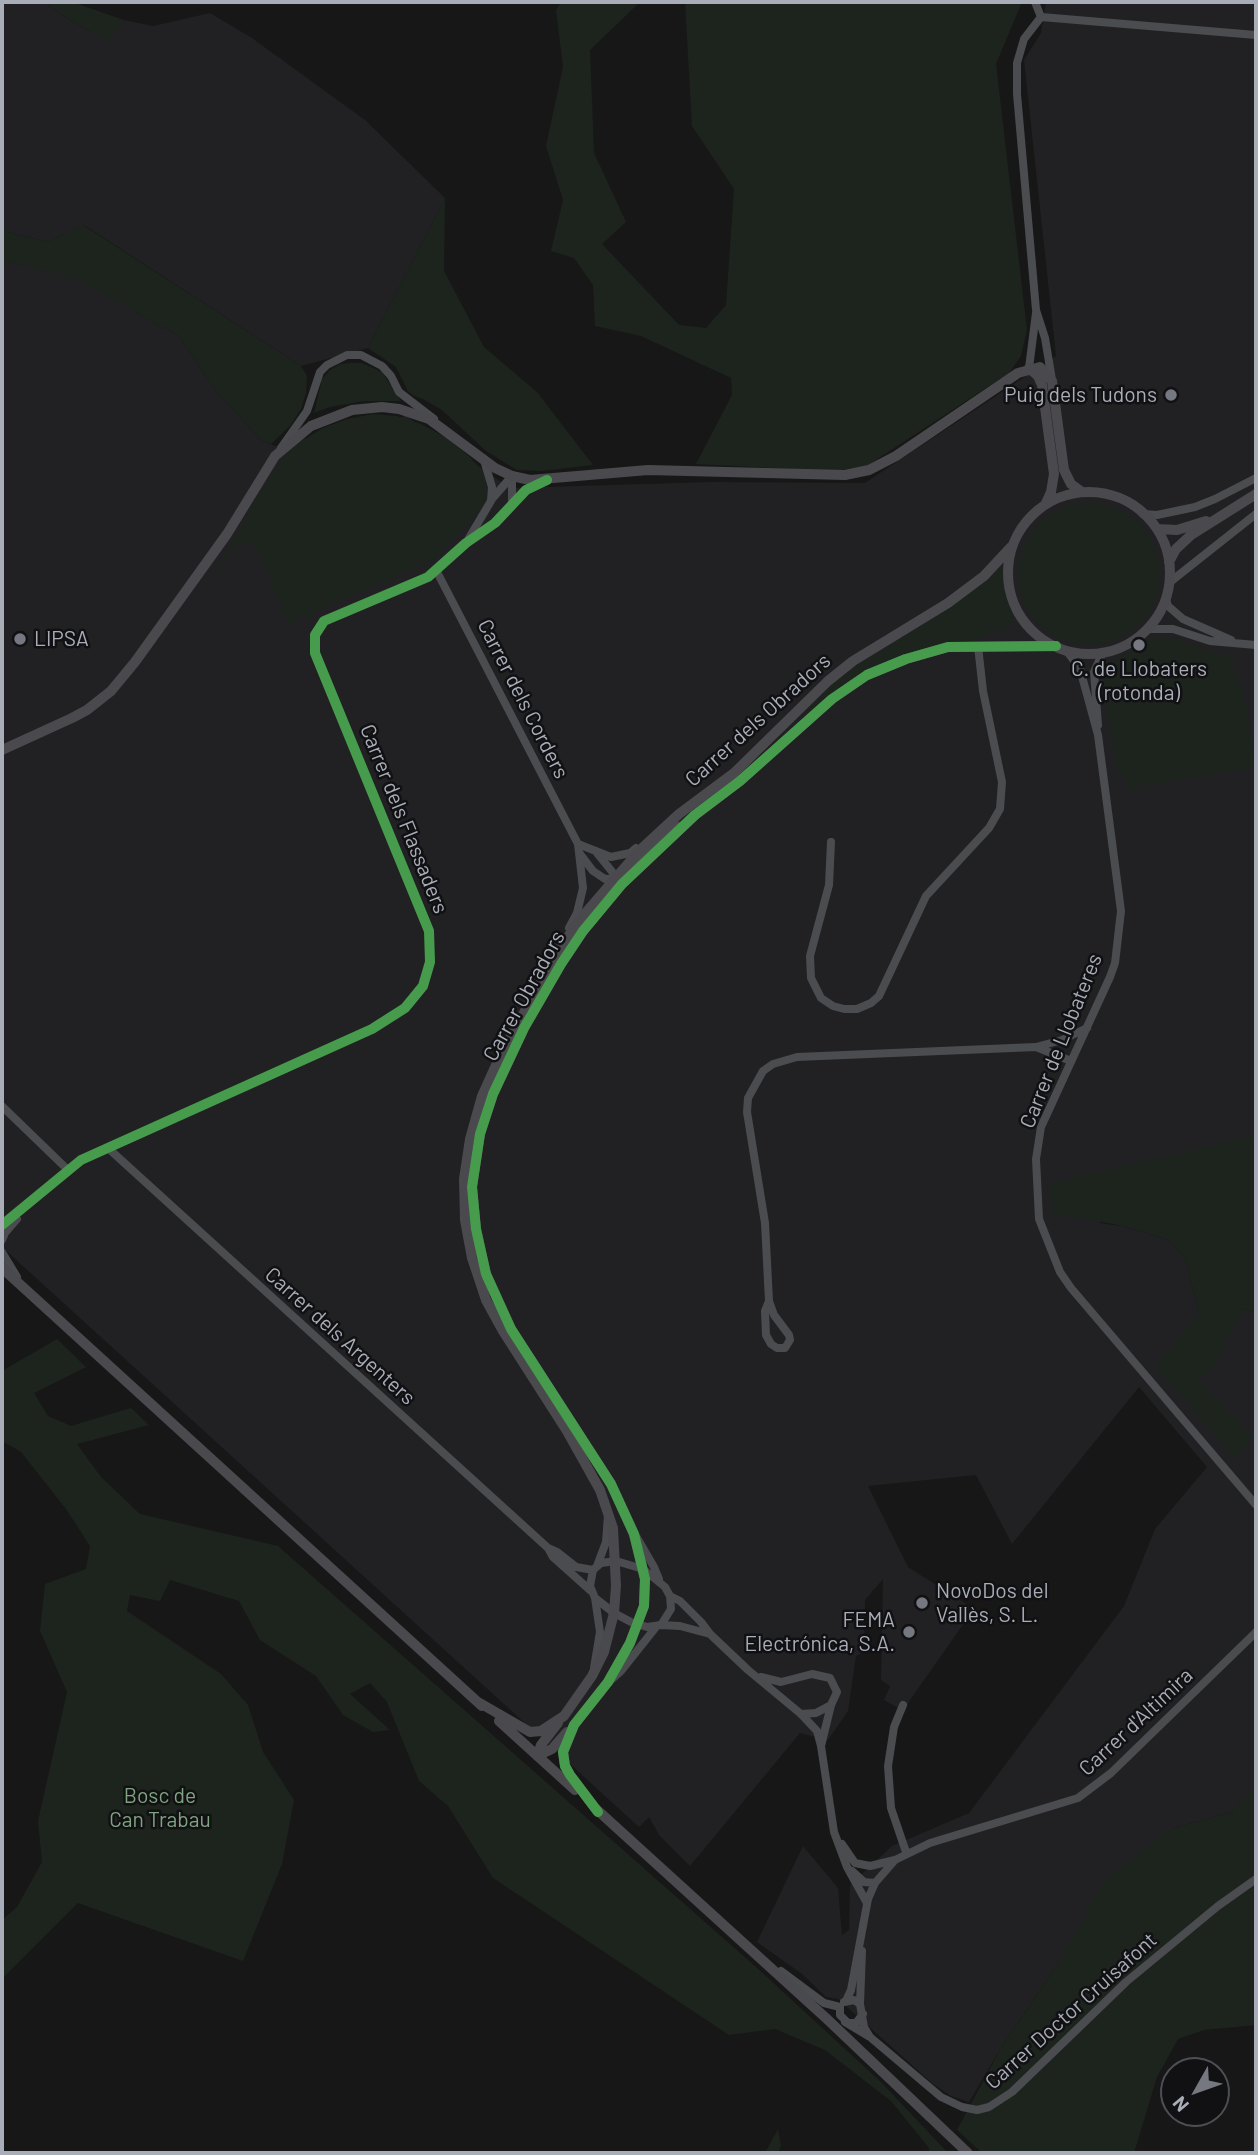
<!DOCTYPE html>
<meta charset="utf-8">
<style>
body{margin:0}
#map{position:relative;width:1258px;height:2155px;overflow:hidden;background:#171717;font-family:Barlow,sans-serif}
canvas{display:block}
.frame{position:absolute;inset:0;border:4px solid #a8adb8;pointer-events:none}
.north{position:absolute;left:1160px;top:2057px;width:70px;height:70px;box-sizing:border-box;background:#111113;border:2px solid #4d4f55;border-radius:50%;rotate:230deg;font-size:19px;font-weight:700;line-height:28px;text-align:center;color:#a8adb8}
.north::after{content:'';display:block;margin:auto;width:24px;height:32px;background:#757880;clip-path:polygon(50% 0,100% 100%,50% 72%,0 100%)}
</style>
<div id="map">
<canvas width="1258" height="2155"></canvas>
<div class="frame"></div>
<div class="north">N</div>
</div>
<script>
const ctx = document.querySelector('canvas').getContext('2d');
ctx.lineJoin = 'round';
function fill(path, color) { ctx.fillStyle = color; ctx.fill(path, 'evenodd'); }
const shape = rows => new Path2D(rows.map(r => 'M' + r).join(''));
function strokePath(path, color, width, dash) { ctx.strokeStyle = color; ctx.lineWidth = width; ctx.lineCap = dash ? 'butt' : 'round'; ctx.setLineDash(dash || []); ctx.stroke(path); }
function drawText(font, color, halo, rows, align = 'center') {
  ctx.font = font + ' Barlow,sans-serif'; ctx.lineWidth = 5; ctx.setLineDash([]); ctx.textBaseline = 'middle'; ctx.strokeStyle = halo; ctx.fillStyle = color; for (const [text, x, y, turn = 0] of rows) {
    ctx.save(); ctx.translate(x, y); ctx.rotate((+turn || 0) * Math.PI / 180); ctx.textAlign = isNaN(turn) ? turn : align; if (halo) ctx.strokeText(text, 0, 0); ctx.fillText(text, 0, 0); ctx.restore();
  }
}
fill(shape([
 [2,2,43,2,83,28,110,40,124,20,153,26,210,13,252,38,365,120,445,198,368,348,301,366,84,225,48,242,2,231],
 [1046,2,1256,2,1256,1138,1099,1223,1123,1226,1168,1240,1185,1258,1199,1313,1233,1307,1256,1312,1256,1787,1232,1812,1174,1828,1058,1964,1001,2048,969,2102,951,2096,933,2084,838,1999,826,1997,802,1974,757,1942,803,1846,838,1888,842,1935,849,1930,850,1885,892,1846,969,1813,1124,1606,1155,1529,1207,1467,1139,1387,1012,1544,976,1475,868,1486,908,1567,974,1609,910,1700,905,1712,884,1700,890,1686,881,1680,883,1579,865,1600,864,1652,856,1656,848,1711,828,1740,800,1733,690,1866,659,1835,649,1817,639,1827,2,1247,2,260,74,277,179,336,216,391,262,441,275,446,406,416,510,488,712,482,865,483,1056,356,1024,60,1041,33]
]), '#212123');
fill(shape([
 [43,2,72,2,124,20,110,41,83,28],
 [561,2,640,2,590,50,594,153,626,222,602,244,679,325,706,328,726,305,734,189,692,126,685,2,1022,2,996,64,1027,330,1021,356,1009,373,865,467,831,471,696,464,732,395,731,378,641,336,595,326,593,285,574,258,551,251,563,200,546,146,563,67,556,10],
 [445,198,444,271,484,347,537,392,593,465,542,471,517,470,486,451,442,410,423,399,414,396,408,391,396,367,368,348],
 [83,225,301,366,307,376,306,393,301,409,290,426,271,444,262,441,216,391,179,336,74,278,2,260,2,231,48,242],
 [351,363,362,363,382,372,401,401,364,401,330,407,314,413,322,379,330,370,340,364],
 [373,414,397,416,421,424,447,438,470,457,481,470,487,490,483,506,435,559,318,610,311,618,299,616,290,626,256,548,247,541,234,547,211,582,240,527,279,463,295,445,323,428,347,419],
 '1018 574a71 71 0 1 1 142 0a71 71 0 1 1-142 0Z',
 [1003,566,1005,595,1015,621,1008,628,989,633,972,641,943,644,898,656,868,671,814,709,806,712,807,707,834,682,860,663,940,615],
 [1166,638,1177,639,1231,658,1247,707,1256,767,1127,788,1122,772,1118,773,1104,695,1104,669,1110,663,1149,640],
 [1256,1135,1256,1312,1242,1309,1215,1366,1197,1379,1252,1436,1247,1446,1233,1456,1156,1366,1199,1313,1185,1258,1168,1240,1123,1226,1054,1213,1047,1184],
 [57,1339,86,1367,34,1393,48,1416,71,1426,131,1408,149,1425,77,1444,101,1477,140,1514,278,1546,756,1967,882,2083,948,2153,929,2153,929,2148,891,2101,825,2050,775,2029,729,2035,493,1878,448,1806,419,1781,387,1702,370,1683,350,1694,390,1730,373,1732,343,1715,316,1676,260,1640,239,1601,170,1580,160,1601,130,1595,127,1611,221,1674,248,1705,263,1752,294,1800,282,1864,243,1961,78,1903,2,1979,2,1920,17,1907,42,1862,38,1821,67,1692,40,1631,45,1584,86,1569,90,1546,66,1509,21,1452,2,1441,2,1371],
 [1256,1786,1256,2025,1204,2030,1178,2039,1157,2077,1134,2153,982,2153,957,2130,1001,2048,1058,1964,1107,1876,1174,1828,1232,1812],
 [778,2129,781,2146,778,2153,765,2153]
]), '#1d241e');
strokePath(shape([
 [1035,2,1041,17,1024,39,1017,63,1017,94,1036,310,1045,338,1052,380],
 [1041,17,1256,35],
 [1029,368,1036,313],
 [281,448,307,411,320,372,327,365,347,355,361,355,382,366,391,376,399,392,434,419],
 [491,500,512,476],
 [512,503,512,476],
 [1143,514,1157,515,1195,507,1215,499,1256,478],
 [469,538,491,501,492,487,484,460],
 [436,570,578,844,583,888,577,913,569,928],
 [1170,582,1256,514],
 [1166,599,1168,606,1183,619,1231,640],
 [1147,629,1173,629,1210,641,1256,645],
 [1066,650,1080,669,1098,735,1121,911,1115,963,1110,977,1041,1127,1036,1159,1039,1219,1060,1272,1071,1288,1256,1505],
 [1098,725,1094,672,1103,652],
 [831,842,829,885,810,956,811,978,821,998,833,1006,844,1009,857,1009,871,1003,879,996,926,896,989,828,1000,809,1002,782,983,691,978,646],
 [578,844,611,857,630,853,636,848],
 [597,853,614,874,612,882],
 [580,854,593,871,605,879,622,878,647,851,679,826],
 [1036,1047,1062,1040,1087,1028],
 [2,1106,68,1170],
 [109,1149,548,1548,553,1557,591,1591],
 [2,1225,81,1160,372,1029,405,1008,423,986,430,962,429,931,315,653,315,635,324,621,428,577,466,543,495,523,526,490,544,481],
 [2,1240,5,1233,17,1219],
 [2,1252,17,1277],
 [769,1301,765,1311,766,1335,771,1344,777,1348,785,1348,790,1340,789,1335,774,1315,769,1301,765,1223,747,1112,748,1098,763,1071,773,1064,797,1057,1036,1047,1071,1061],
 [636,1536,654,1567,659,1579],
 [548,1548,557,1552,576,1567,593,1570],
 [616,1561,643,1569,665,1587,670,1596,671,1609,661,1625,647,1627,631,1622,614,1613,595,1598,590,1586,593,1570,601,1563,616,1561],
 [597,1566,606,1542,608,1515],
 [670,1596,680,1601,701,1622,710,1634,748,1670,801,1714,817,1731,821,1746,834,1832,847,1867,867,1903],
 [661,1625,680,1626,710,1634],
 [594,1668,600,1632,595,1598],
 [761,1677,781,1682,812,1674,830,1678,837,1692,831,1705,816,1713,801,1714],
 [611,1680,621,1671,656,1627],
 [903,1705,894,1727,888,1766,891,1808,906,1852],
 [821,1746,831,1705],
 [842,1844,855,1863,870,1866,895,1860],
 [852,1871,864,1882,875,1883],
 [781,1971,824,2003,840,2007],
 [846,2001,851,1990,868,1899,875,1883,895,1860,930,1843,1078,1798,1111,1773,1256,1632],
 [844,2002,854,2000,860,2004,864,2027,870,2037],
 [860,2004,862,1951],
 [840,2007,840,2015,848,2023,856,2023,863,2014],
 [845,2022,870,2037,941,2097,962,2107,977,2110,989,2107,1012,2092,1126,1982,1218,1906,1256,1879]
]), '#4b4c50', 8);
strokePath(shape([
 [1029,368,1038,376,1042,385,1054,474,1051,492,1045,505],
 '1008 573a81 81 0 1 1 162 0a81 81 0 1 1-162 0Z',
 [1157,529,1177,530,1206,521],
 [1169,562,1176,549,1191,535,1256,494],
 [2,750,72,718,87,710,111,691,135,662,227,534,275,456,311,426,352,410,382,407,399,409,429,419,495,468,512,476,530,480,648,470,845,475,869,470,896,456,1018,373,1040,367,1052,381,1064,470,1071,484,1082,492],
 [2,1268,482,1706],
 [478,1702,530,1732,541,1731,564,1716,592,1676,604,1652,614,1613,616,1586,613,1528,600,1490,567,1431,503,1331,486,1300,472,1258,465,1220,464,1179,470,1139,482,1096,501,1054,560,948,582,917,639,851,679,814,734,773,828,681,853,661,948,603,984,576,1011,547],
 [499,1721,575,1790],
 [537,1756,552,1749,567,1732],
 [537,1756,541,1745,558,1723],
 [595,1808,827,2019,968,2153],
 [598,1812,570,1775,565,1766,563,1752,574,1725,608,1682,630,1643,644,1606,645,1579,634,1534,611,1484,511,1329,486,1274,476,1229,472,1187,480,1134,493,1094,524,1028,561,964,583,931,622,884,695,815,740,781,832,699,867,675,906,659,948,647,1056,646]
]), '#4a4a4e', 10);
strokePath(shape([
 [2,1225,81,1160,372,1029,405,1008,423,986,430,962,429,931,315,653,315,635,324,621,428,577,466,543,495,523,526,490,547,480],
 [598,1812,570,1775,565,1766,563,1752,574,1725,608,1682,630,1643,644,1606,645,1579,634,1534,611,1484,511,1329,486,1274,476,1229,472,1187,480,1134,493,1094,524,1028,561,964,583,931,622,884,695,815,740,781,832,699,867,675,906,659,948,647,1056,646]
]), '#469c4c', 10);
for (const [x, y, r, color] of [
 [1171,395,7,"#757880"],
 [20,639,7,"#757880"],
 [1139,645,7,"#757880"],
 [922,1603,7,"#757880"],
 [909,1632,7,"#757880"]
]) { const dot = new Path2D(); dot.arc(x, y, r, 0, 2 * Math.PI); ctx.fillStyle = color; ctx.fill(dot); strokePath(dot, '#111113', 2.5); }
drawText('21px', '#a8adb8', '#111113', [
 ["Puig dels Tudons",1157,395],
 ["LIPSA",34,639,"left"],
 ["C. de Llobaters",1139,669,"center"],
 ["(rotonda)",1139,693,"center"],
 ["NovoDos del",936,1591,"left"],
 ["Vallès, S. L.",936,1615,"left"],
 ["FEMA",895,1620],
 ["Electrónica, S.A.",895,1644]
], 'right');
drawText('21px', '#a8adb8', '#111113', [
 ["Carrer dels Corders",523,699,63],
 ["Carrer dels Obradors",758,720,-42],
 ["Carrer dels Flassaders",404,819,68],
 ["Carrer Obradors",524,996,-61],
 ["Carrer de Llobateres",1061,1041,-68],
 ["Carrer dels Argenters",340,1336,42],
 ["Carrer d'Altimira",1136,1722,-43],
 ["Carrer Doctor Cruisafont",1071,2011,-42]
]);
drawText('21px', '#7fa381', '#111113', [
 ["Bosc de",160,1796],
 ["Can Trabau",160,1820]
]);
</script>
